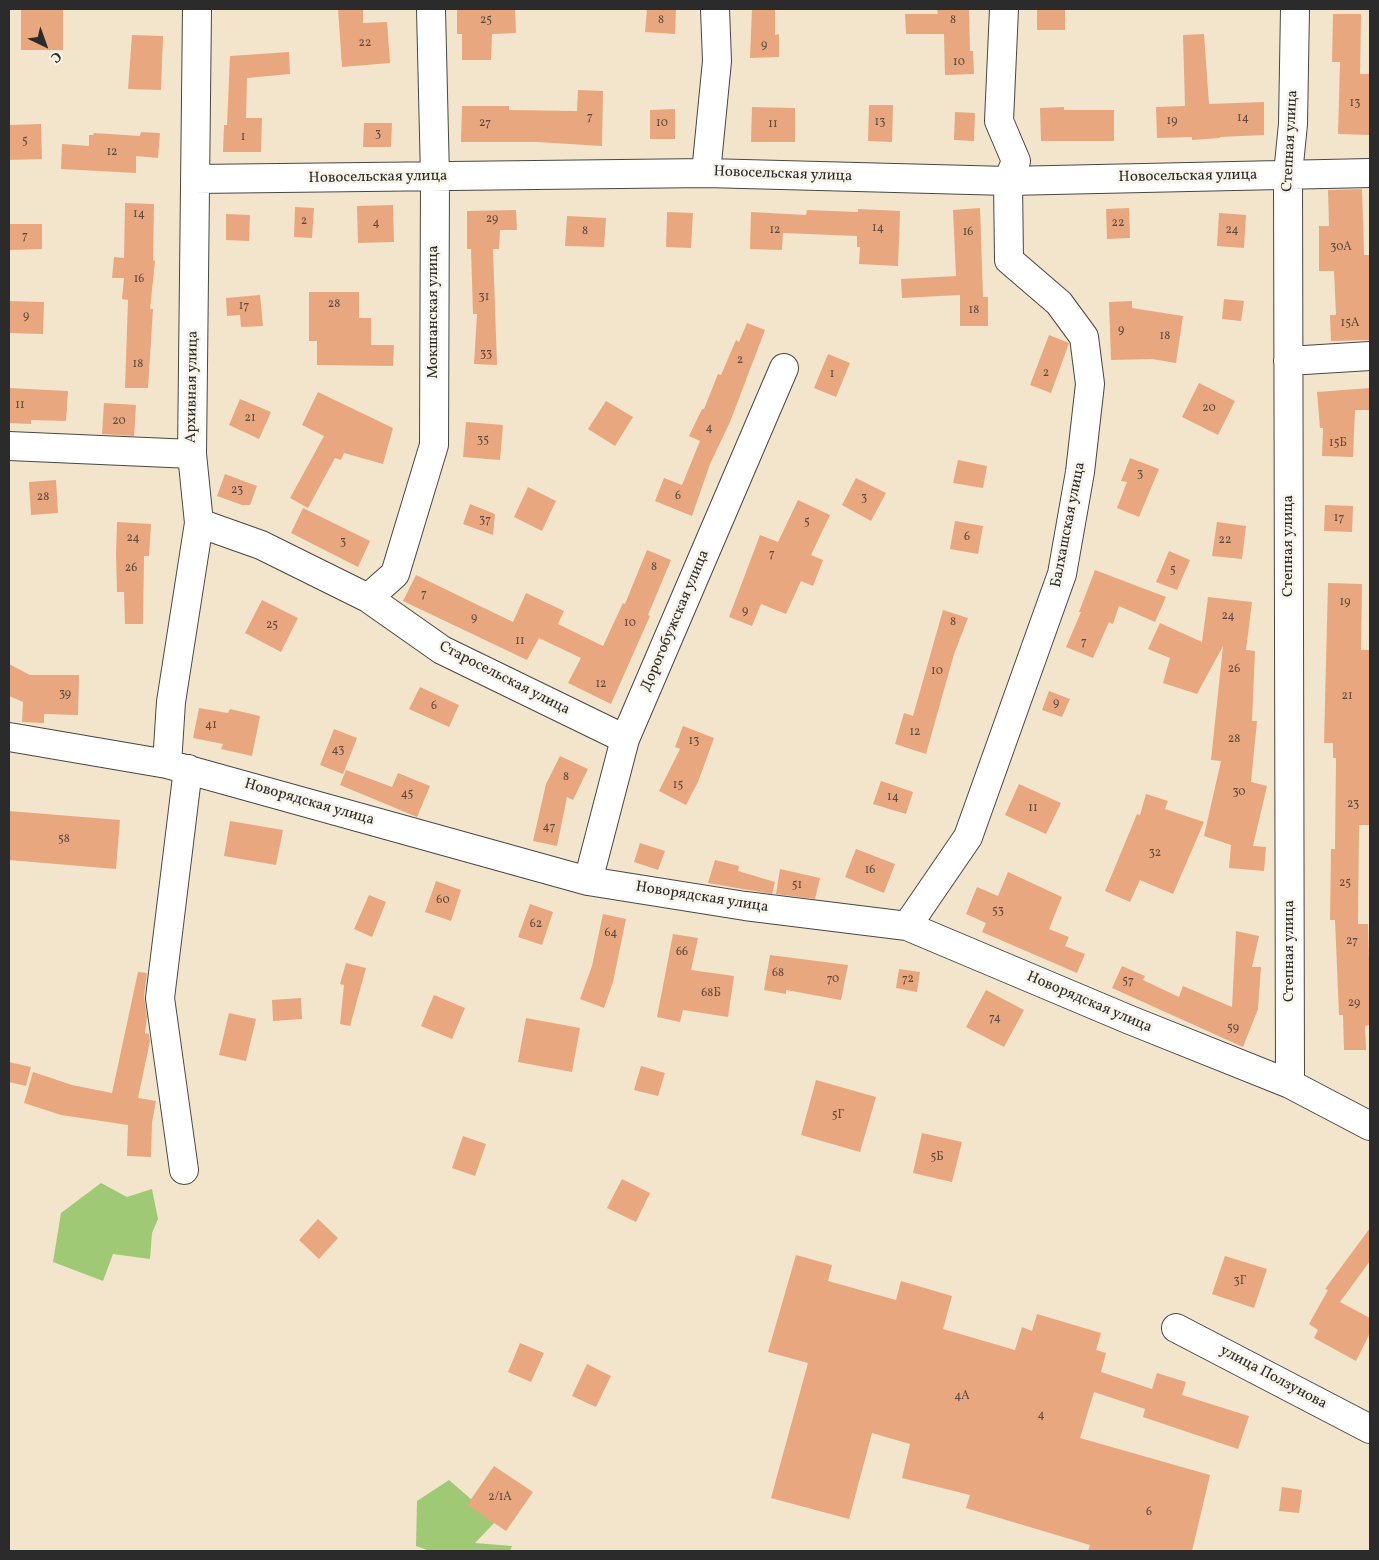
<!DOCTYPE html>
<meta charset="utf-8">
<style>
body{margin:0}
#map{position:relative;width:1379px;height:1560px;overflow:hidden;background:#f3e5cc;font-family:Vollkorn,serif}
canvas{display:block}
.frame{position:absolute;inset:0;border:10px solid #2b2b2b;pointer-events:none}
.north{position:absolute;left:20px;top:20px;width:50px;height:50px;-webkit-text-stroke:4px #f7f3e8;paint-order:stroke;rotate:138deg;font-size:14px;font-weight:700;line-height:20px;text-align:center;color:#2b2b2b}
.north::after{content:'';display:block;margin:auto;width:18px;height:22px;background:#2b2b2b;clip-path:polygon(50% 0,100% 100%,50% 72%,0 100%)}
</style>
<div id="map">
<canvas width="1379" height="1560"></canvas>
<div class="frame"></div>
<div class="north">С</div>
</div>
<script>
const ctx = document.querySelector('canvas').getContext('2d');
ctx.lineJoin = 'round';
function fill(path, color) { ctx.fillStyle = color; ctx.fill(path, 'evenodd'); }
const shape = rows => new Path2D(rows.map(r => 'M' + r).join(''));
function strokePath(path, color, width, dash) { ctx.strokeStyle = color; ctx.lineWidth = width; ctx.lineCap = dash ? 'butt' : 'round'; ctx.setLineDash(dash || []); ctx.stroke(path); }
function drawText(font, color, halo, rows, align = 'center') {
  ctx.font = font + ' Vollkorn,serif'; ctx.lineWidth = 5; ctx.setLineDash([]); ctx.textBaseline = 'middle'; ctx.strokeStyle = halo; ctx.fillStyle = color; for (const [text, x, y, turn = 0] of rows) {
    ctx.save(); ctx.translate(x, y); ctx.rotate((+turn || 0) * Math.PI / 180); ctx.textAlign = isNaN(turn) ? turn : align; if (halo) ctx.strokeText(text, 0, 0); ctx.fillText(text, 0, 0); ctx.restore();
  }
}
fill(shape([
 [101,1183,127,1197,152,1189,158,1219,152,1233,150,1259,113,1254,103,1281,53,1262,61,1213],
 [449,1480,496,1521,475,1543,512,1546,510,1551,430,1551,416,1546,417,1501]
]), '#9fc975');
fill(shape([
 [21,9,63,9,63,50,21,50],
 [338,9,363,9,363,23,387,22,390,63,342,67],
 [457,9,515,9,516,33,492,34,491,60,462,60,462,34,457,34],
 [647,9,676,9,675,34,645,32],
 [752,9,775,9,775,35,779,34,779,57,750,58],
 [937,9,969,9,970,51,973,51,974,74,945,75,944,34,906,34,905,14,938,14],
 [1037,9,1065,9,1065,30,1037,30],
 [1333,14,1361,14,1360,74,1370,74,1370,135,1338,134,1340,62,1332,62],
 [1204,34,1209,104,1264,102,1264,135,1220,137,1220,138,1192,140,1192,137,1157,138,1156,107,1185,106,1183,35],
 [132,35,163,36,161,90,128,89],
 [289,52,290,74,247,78,246,118,262,118,261,152,223,152,224,125,227,125,230,56],
 [578,90,603,91,602,146,537,142,461,142,462,106,509,106,509,110,577,111],
 [869,105,893,105,892,142,868,141],
 [752,107,795,108,795,142,751,142],
 [1064,107,1064,110,1114,110,1114,141,1041,141,1040,108],
 [675,109,675,139,650,139,650,110],
 [955,112,975,113,974,141,954,140],
 [364,123,392,123,391,147,363,147],
 [41,124,42,159,9,160,9,125],
 [141,132,160,133,158,158,136,156,136,173,61,169,62,144,89,146,89,135,93,135,94,133,140,136],
 [1362,189,1364,255,1370,255,1370,340,1331,341,1330,315,1336,315,1334,271,1319,271,1319,226,1329,226,1328,190],
 [125,203,154,204,153,260,155,261,150,309,153,309,148,388,125,388,128,300,122,299,124,278,112,278,114,257,124,258],
 [393,205,394,242,358,243,357,206],
 [295,207,314,208,312,238,294,237],
 [980,208,983,297,988,297,988,326,960,326,960,295,902,298,901,279,956,276,953,210],
 [1129,208,1130,238,1107,239,1106,209],
 [858,209,900,211,898,266,859,264,860,247,857,247,857,236,783,233,782,250,750,249,751,212,806,215,807,210,858,212],
 [516,210,517,230,500,230,499,249,493,249,497,365,474,364,477,314,473,314,471,249,467,249,467,211],
 [667,212,693,213,691,248,666,247],
 [1219,213,1246,215,1244,248,1217,246],
 [226,214,250,215,249,241,226,240],
 [567,216,606,218,604,247,565,246],
 [9,224,42,224,42,249,9,250],
 [309,292,359,292,359,318,371,318,371,345,394,345,393,366,317,365,317,341,309,341],
 [260,295,263,326,241,327,240,315,227,316,226,298],
 [1224,299,1244,301,1241,321,1222,319],
 [9,301,44,302,43,334,9,333],
 [1132,301,1132,308,1183,316,1176,363,1152,359,1111,360,1109,302],
 [747,323,765,330,730,422,710,464,692,516,655,501,664,478,682,485,700,441,689,436,702,409,704,409,718,374,721,375,736,340,739,342],
 [1049,335,1069,343,1051,393,1030,385],
 [828,354,850,363,836,397,814,388],
 [1199,383,1235,401,1218,435,1182,417],
 [9,388,68,391,66,421,31,420,31,424,9,423],
 [1370,388,1370,410,1355,410,1353,457,1322,456,1323,428,1320,428,1317,392],
 [318,392,393,428,383,464,344,453,341,460,335,458,308,508,290,498,324,436,302,425],
 [240,399,271,412,259,439,229,425],
 [606,401,633,417,615,446,588,429],
 [104,403,136,405,134,436,102,434],
 [466,422,503,425,500,460,463,457],
 [1130,458,1159,469,1139,517,1117,508,1127,482,1121,481],
 [958,460,987,466,983,488,953,483],
 [225,474,257,486,250,505,242,505,217,496],
 [856,478,886,493,871,521,842,505],
 [56,480,58,513,31,515,29,482],
 [528,487,556,501,542,531,514,517],
 [798,500,830,515,811,555,823,560,813,586,801,581,786,614,761,604,752,626,729,617,760,535,778,542],
 [470,504,495,514,493,535,463,524],
 [1325,505,1353,506,1352,532,1324,531],
 [303,508,370,541,358,567,291,533],
 [955,521,983,526,978,554,950,549],
 [117,522,151,524,149,556,144,556,143,624,125,624,124,592,117,592,116,554],
 [1217,522,1246,526,1242,559,1212,556],
 [647,550,671,560,648,615,650,616,611,704,568,683,581,658,539,638,527,660,403,601,416,575,513,622,526,593,564,611,558,624,603,646,623,603,625,604],
 [1169,551,1190,560,1177,590,1156,582],
 [1095,570,1166,597,1155,622,1119,606,1113,624,1109,622,1093,658,1066,647,1081,612,1079,612],
 [1328,583,1362,584,1361,650,1370,650,1370,825,1359,825,1358,924,1368,924,1370,992,1370,1025,1365,1026,1366,1050,1344,1050,1343,1015,1339,1015,1335,920,1330,920,1331,849,1335,849,1336,758,1333,758,1333,743,1324,743],
 [1208,597,1252,602,1246,650,1255,651,1252,721,1257,721,1251,782,1267,786,1253,846,1266,847,1264,871,1229,868,1231,845,1204,836,1221,761,1211,760,1223,646,1197,694,1163,683,1170,658,1148,649,1160,623,1202,642],
 [262,600,298,618,281,652,245,633],
 [943,610,968,618,954,654,926,754,895,744,904,713,913,716],
 [9,664,30,675,79,675,78,715,44,714,44,723,22,722,23,702,9,696],
 [420,687,459,705,449,727,409,709],
 [1049,691,1070,699,1062,717,1042,710],
 [199,708,228,713,230,709,260,716,252,756,221,749,223,744,193,738],
 [683,726,714,738,698,782,686,805,659,791,680,749,675,747],
 [334,729,357,738,343,774,320,765],
 [560,756,588,769,573,800,567,797,557,846,533,841,546,784],
 [346,770,392,787,398,773,430,786,417,817,340,785],
 [881,781,913,792,906,814,873,804],
 [1019,784,1061,803,1046,834,1005,815],
 [1146,794,1168,801,1165,809,1204,822,1173,894,1140,880,1130,902,1105,891,1137,814,1140,815],
 [9,811,120,820,116,869,9,860],
 [230,821,283,830,276,865,224,856],
 [640,843,665,851,658,870,634,862],
 [856,849,895,864,884,893,845,877],
 [715,860,739,866,738,871,775,882,772,894,708,883],
 [780,869,820,878,815,899,776,894],
 [1008,872,1062,897,1049,929,1069,937,1065,946,1085,954,1077,973,982,932,986,923,966,914,977,887,998,896],
 [436,881,461,890,451,921,425,912],
 [369,895,386,902,372,937,354,929],
 [530,904,553,912,542,945,518,937],
 [603,914,626,919,613,982,604,1008,580,999,592,966],
 [1236,931,1259,936,1252,967,1261,967,1258,1009,1243,1047,1112,988,1122,966,1145,976,1143,980,1179,997,1183,986,1232,1007],
 [673,934,698,938,691,970,734,976,728,1017,683,1010,680,1022,657,1017],
 [770,955,848,965,841,1000,786,990,786,994,764,990],
 [346,963,366,968,350,1026,340,1024,344,985,340,984],
 [899,969,920,972,917,992,896,988],
 [138,972,147,973,144,996,147,1017,145,1033,149,1034,150,1041,138,1098,156,1101,152,1122,151,1157,127,1156,128,1125,61,1115,24,1103,33,1072,72,1085,112,1093],
 [986,990,1024,1010,1004,1047,966,1027],
 [434,995,465,1008,452,1039,421,1026],
 [301,998,302,1019,273,1021,272,1000],
 [229,1013,256,1019,246,1061,219,1055],
 [526,1018,580,1028,572,1072,518,1062],
 [9,1062,31,1067,26,1086,9,1082],
 [641,1066,665,1073,658,1096,634,1090],
 [816,1080,876,1097,860,1152,801,1135],
 [922,1133,962,1142,952,1182,913,1173],
 [463,1136,486,1144,475,1176,452,1168],
 [622,1179,650,1193,636,1222,607,1208],
 [318,1219,338,1238,319,1259,299,1240],
 [1370,1228,1370,1261,1340,1302,1370,1318,1370,1333,1356,1361,1314,1338,1318,1330,1309,1324,1328,1290,1325,1289],
 [796,1255,832,1265,828,1281,896,1300,901,1281,952,1296,943,1329,1015,1350,1022,1327,1032,1331,1037,1314,1101,1333,1096,1350,1106,1353,1101,1372,1152,1389,1157,1373,1186,1382,1182,1395,1249,1416,1238,1449,1143,1417,1145,1409,1094,1392,1080,1438,1210,1475,1192,1551,1088,1551,1090,1545,966,1508,970,1495,902,1478,910,1444,872,1433,849,1519,771,1498,808,1363,768,1352],
 [1225,1256,1267,1269,1254,1308,1212,1294],
 [520,1343,544,1353,531,1382,508,1372],
 [587,1364,611,1376,596,1407,572,1396],
 [494,1466,533,1492,506,1531,467,1505],
 [1282,1487,1302,1490,1299,1513,1279,1511]
]), '#e9a77f');
const minor = shape([
 [706,173,717,61,715,9],
 [195,179,706,173,1008,181,1370,173],
 [1288,361,1370,356],
 [9,446,192,454],
 [199,523,261,545,368,598,442,650,625,739],
 [368,598,395,574,434,445,435,177,431,9],
 [9,737,167,764,588,881,745,906,907,926,1130,1020,1290,1084,1370,1126],
 [167,764,171,702,199,523,192,454,197,9],
 [588,881,625,739,784,368],
 [907,926,968,837,1062,574,1080,472,1090,384,1084,337,1059,303,1009,260,1008,181,1016,161,999,121,1004,9],
 [1290,1084,1288,174,1293,124,1295,9],
 [184,1170,160,998,188,769],
 [1176,1328,1370,1429]
]);
strokePath(minor, '#494743', 30);
strokePath(minor, '#fff', 28);
drawText('12px', '#5a4a40', null, [
 ["25",486,21],
 ["8",661,21],
 ["8",953,21],
 ["22",365,44],
 ["9",764,46],
 ["10",959,63],
 ["13",1355,104],
 ["7",590,118],
 ["14",1243,119],
 ["19",1172,122],
 ["13",880,123],
 ["27",485,124],
 ["10",662,124],
 ["11",773,125],
 ["3",378,135],
 ["1",243,138],
 ["5",25,142],
 ["12",112,153],
 ["14",139,215],
 ["29",492,220],
 ["2",304,222],
 ["4",376,224],
 ["22",1118,224],
 ["14",878,229],
 ["12",775,231],
 ["24",1232,231],
 ["8",585,232],
 ["16",968,233],
 ["7",25,237],
 ["30А",1341,248],
 ["16",139,280],
 ["31",484,298],
 ["28",334,305],
 ["17",244,307],
 ["18",974,311],
 ["9",26,317],
 ["15А",1350,324],
 ["9",1121,331],
 ["18",1165,337],
 ["33",486,355],
 ["2",740,361],
 ["18",138,365],
 ["2",1046,374],
 ["1",832,375],
 ["11",20,406],
 ["20",1209,409],
 ["21",250,419],
 ["20",119,422],
 ["4",709,429],
 ["35",483,441],
 ["15Б",1338,444],
 ["3",1140,475],
 ["23",237,491],
 ["6",678,497],
 ["28",43,498],
 ["3",864,499],
 ["17",1339,519],
 ["37",485,521],
 ["5",807,523],
 ["6",967,538],
 ["24",133,539],
 ["22",1225,541],
 ["3",343,543],
 ["7",772,555],
 ["8",654,568],
 ["26",131,569],
 ["5",1173,571],
 ["7",424,595],
 ["19",1345,603],
 ["9",745,612],
 ["24",1228,617],
 ["9",474,619],
 ["8",953,623],
 ["10",630,624],
 ["25",272,626],
 ["11",520,642],
 ["7",1084,643],
 ["26",1234,670],
 ["10",937,672],
 ["12",601,685],
 ["39",65,695],
 ["21",1347,697],
 ["9",1056,704],
 ["6",434,707],
 ["41",211,726],
 ["12",915,733],
 ["28",1234,740],
 ["13",694,742],
 ["43",338,751],
 ["8",566,778],
 ["15",678,786],
 ["30",1239,793],
 ["45",407,795],
 ["14",893,798],
 ["23",1353,805],
 ["11",1033,809],
 ["47",549,828],
 ["58",64,840],
 ["32",1155,854],
 ["16",870,871],
 ["25",1345,884],
 ["51",797,886],
 ["60",443,901],
 ["53",998,912],
 ["62",536,925],
 ["64",611,934],
 ["27",1352,942],
 ["66",682,953],
 ["68",778,974],
 ["70",833,980],
 ["72",908,980],
 ["57",1128,982],
 ["68Б",711,994],
 ["29",1354,1004],
 ["74",995,1019],
 ["59",1233,1029],
 ["5Г",838,1116],
 ["5Б",937,1158],
 ["3Г",1240,1282],
 ["4А",962,1397],
 ["4",1041,1416],
 ["2/1А",500,1498],
 ["6",1149,1513]
]);
drawText('15px', '#2b2b2b', '#f7f3e8', [
 ["Степная улица",1291,141,-87],
 ["Новосельская улица",783,175,2],
 ["Новосельская улица",1188,177,-1],
 ["Новосельская улица",378,178,-1],
 ["Мокшанская улица",434,312,-90],
 ["Архивная улица",193,387,-89],
 ["Балхашская улица",1069,525,-79],
 ["Степная улица",1289,546,-90],
 ["Дорогобужская улица",676,621,-67],
 ["Старосельская улица",504,679,27],
 ["Новорядская улица",309,803,16],
 ["Новорядская улица",702,898,9],
 ["Степная улица",1290,951,-90],
 ["Новорядская улица",1089,1003,23],
 ["улица Ползунова",1273,1378,28]
]);
</script>
